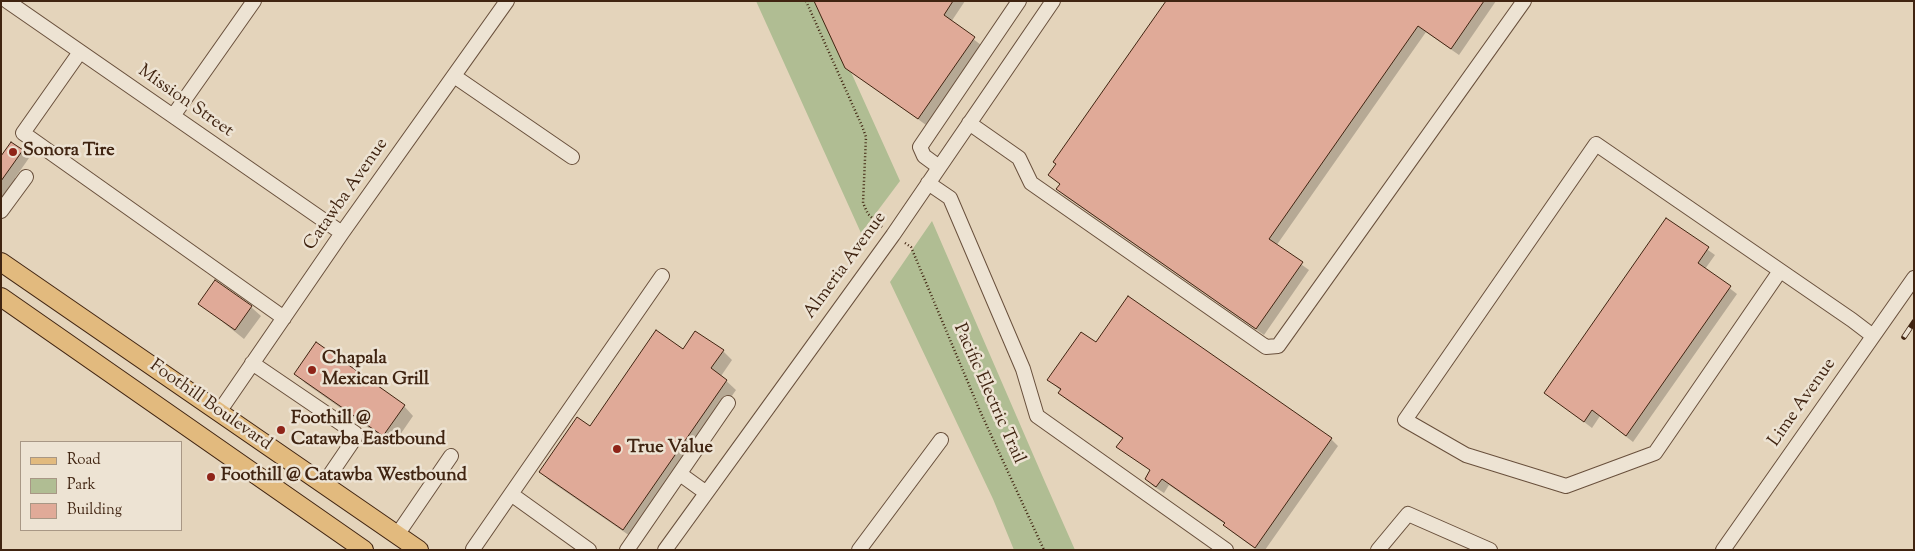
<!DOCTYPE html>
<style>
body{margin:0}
#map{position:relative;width:1915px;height:551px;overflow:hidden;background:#e4d4bb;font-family:"Sorts Mill Goudy",serif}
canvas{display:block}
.frame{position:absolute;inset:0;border:2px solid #402411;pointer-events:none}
.legend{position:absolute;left:20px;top:441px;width:162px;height:90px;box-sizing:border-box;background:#ede3d3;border:1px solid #a89785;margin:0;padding:6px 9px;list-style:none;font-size:15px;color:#402411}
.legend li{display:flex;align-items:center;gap:10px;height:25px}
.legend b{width:25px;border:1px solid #a89785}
</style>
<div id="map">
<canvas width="1915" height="551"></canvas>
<div class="frame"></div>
<ul class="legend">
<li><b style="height:6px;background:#e2ba7e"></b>Road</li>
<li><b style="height:14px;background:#b0bd93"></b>Park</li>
<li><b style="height:14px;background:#e0aa98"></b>Building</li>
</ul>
</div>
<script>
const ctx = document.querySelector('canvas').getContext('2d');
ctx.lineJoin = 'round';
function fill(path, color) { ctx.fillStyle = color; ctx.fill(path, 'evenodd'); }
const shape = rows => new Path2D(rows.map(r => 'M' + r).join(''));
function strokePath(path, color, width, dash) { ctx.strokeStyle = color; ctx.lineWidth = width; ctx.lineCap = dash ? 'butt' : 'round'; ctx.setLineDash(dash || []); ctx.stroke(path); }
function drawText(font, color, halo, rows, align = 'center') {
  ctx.font = font + ' "Sorts Mill Goudy",serif'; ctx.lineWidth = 5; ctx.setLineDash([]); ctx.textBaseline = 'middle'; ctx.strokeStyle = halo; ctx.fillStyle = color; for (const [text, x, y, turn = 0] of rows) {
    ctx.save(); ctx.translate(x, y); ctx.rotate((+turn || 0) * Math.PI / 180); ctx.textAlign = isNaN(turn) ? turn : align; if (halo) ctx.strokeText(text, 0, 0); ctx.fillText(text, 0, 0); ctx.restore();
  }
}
fill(shape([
 [756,1,819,1,900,181,861,233],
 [932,221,1045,482,1075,550,1014,550,993,499,890,282]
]), '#b0bd93');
fill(shape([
 [816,1,965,1,951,22,981,45,926,125,846,67],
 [1167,1,1496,1,1459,55,1426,32,1276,246,1309,270,1264,335,1065,196,1058,189,1061,185,1050,175],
 [12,144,29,158,15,178,20,183,1,206,1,156],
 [1666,220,1715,255,1705,269,1737,294,1633,442,1600,416,1592,428,1546,393],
 [200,304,251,307,261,316,244,339],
 [1096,344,1331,439,1338,446,1265,550,1257,550,1232,532,1225,524,1169,485,1164,493,1153,486,1146,478,1151,471,1118,446,1123,439,1067,400,1060,393,1061,391,1049,380],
 [683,351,723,351,732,360,721,376,736,390,633,538,550,481,541,472],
 [296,373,404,406,413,416,393,445,305,383]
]), '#0003');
const building = shape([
 [814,1,953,1,944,15,975,37,918,119,845,68,814,1],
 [1166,1,1484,1,1451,49,1418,26,1269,239,1303,262,1256,329,1056,189,1060,184,1048,175,1056,164,1053,162,1166,1],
 [11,142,23,150,1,181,1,156,11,142],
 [1666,218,1709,247,1698,263,1731,286,1626,436,1592,410,1584,422,1544,393,1666,218],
 [215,280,252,306,235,330,198,304,215,280],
 [1128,296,1332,438,1255,548,1223,525,1225,523,1162,479,1156,487,1145,479,1150,470,1116,447,1123,438,1058,393,1061,389,1047,380,1081,332,1096,342,1128,296],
 [656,330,683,349,695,331,724,350,711,368,727,380,623,530,539,472,577,417,590,426,656,330],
 [316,342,405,405,383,436,294,374,316,342]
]);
fill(building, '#e0aa98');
strokePath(building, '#402411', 1);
const minor = shape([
 [7,1,342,233],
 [80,52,23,133,284,318],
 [454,76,572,157],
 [173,116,254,1],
 [969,123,1019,158,1031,183,1266,347,1278,346,1524,1],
 [939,167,924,156,920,147,1019,1],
 [928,183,950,198,1023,369,1037,416,1226,550],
 [1,211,26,177],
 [1780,271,1655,453,1566,486,1466,455,1405,420,1596,144,1852,320,1873,336],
 [252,363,355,433,355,438,323,485],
 [219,412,342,233,507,1],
 [680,474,705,492],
 [511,494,662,276],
 [397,535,451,456],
 [473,549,511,494,589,550],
 [627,550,728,403],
 [665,550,893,235,1053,1],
 [859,550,941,440],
 [1378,550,1408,514,1490,550],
 [1723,550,1914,278]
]);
const major = shape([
 [1,262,419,550],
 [1,297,364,550]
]);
strokePath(minor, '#69503c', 16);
strokePath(major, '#402411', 20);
strokePath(shape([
 [806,1,862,126,866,137,863,203,868,214,882,227],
 [905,243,911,247,980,411,1044,550]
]), '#402411', 2.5, [1, 2.5]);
strokePath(minor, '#ede3d3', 14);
strokePath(major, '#e2ba7e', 18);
const rail = shape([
 [1904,337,1914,322]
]);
strokePath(rail, '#402411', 5.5);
strokePath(rail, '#ede3d3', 4, [11]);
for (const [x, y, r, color] of [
 [13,152,5,"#8f2418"],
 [312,370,5,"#8f2418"],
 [281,430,5,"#8f2418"],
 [617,449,5,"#8f2418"],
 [211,477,5,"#8f2418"]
]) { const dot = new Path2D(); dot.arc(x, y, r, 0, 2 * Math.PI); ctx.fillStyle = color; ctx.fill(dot); strokePath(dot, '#ede3d3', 2); }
drawText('18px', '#402411', '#ede3d3', [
 ["Mission Street",185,102,35],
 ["Catawba Avenue",347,195,-55],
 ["Almeria Avenue",846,266,-54],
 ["Pacific Electric Trail",988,394,66],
 ["Lime Avenue",1803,403,-55],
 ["Foothill Boulevard",210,406,35]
]);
drawText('bold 18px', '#402411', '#ede3d3', [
 ["Sonora Tire",23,152],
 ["Chapala",322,360],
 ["Mexican Grill",322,381],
 ["Foothill @",291,420],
 ["Catawba Eastbound",291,441],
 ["True Value",627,449],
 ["Foothill @ Catawba Westbound",221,477]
], 'left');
</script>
